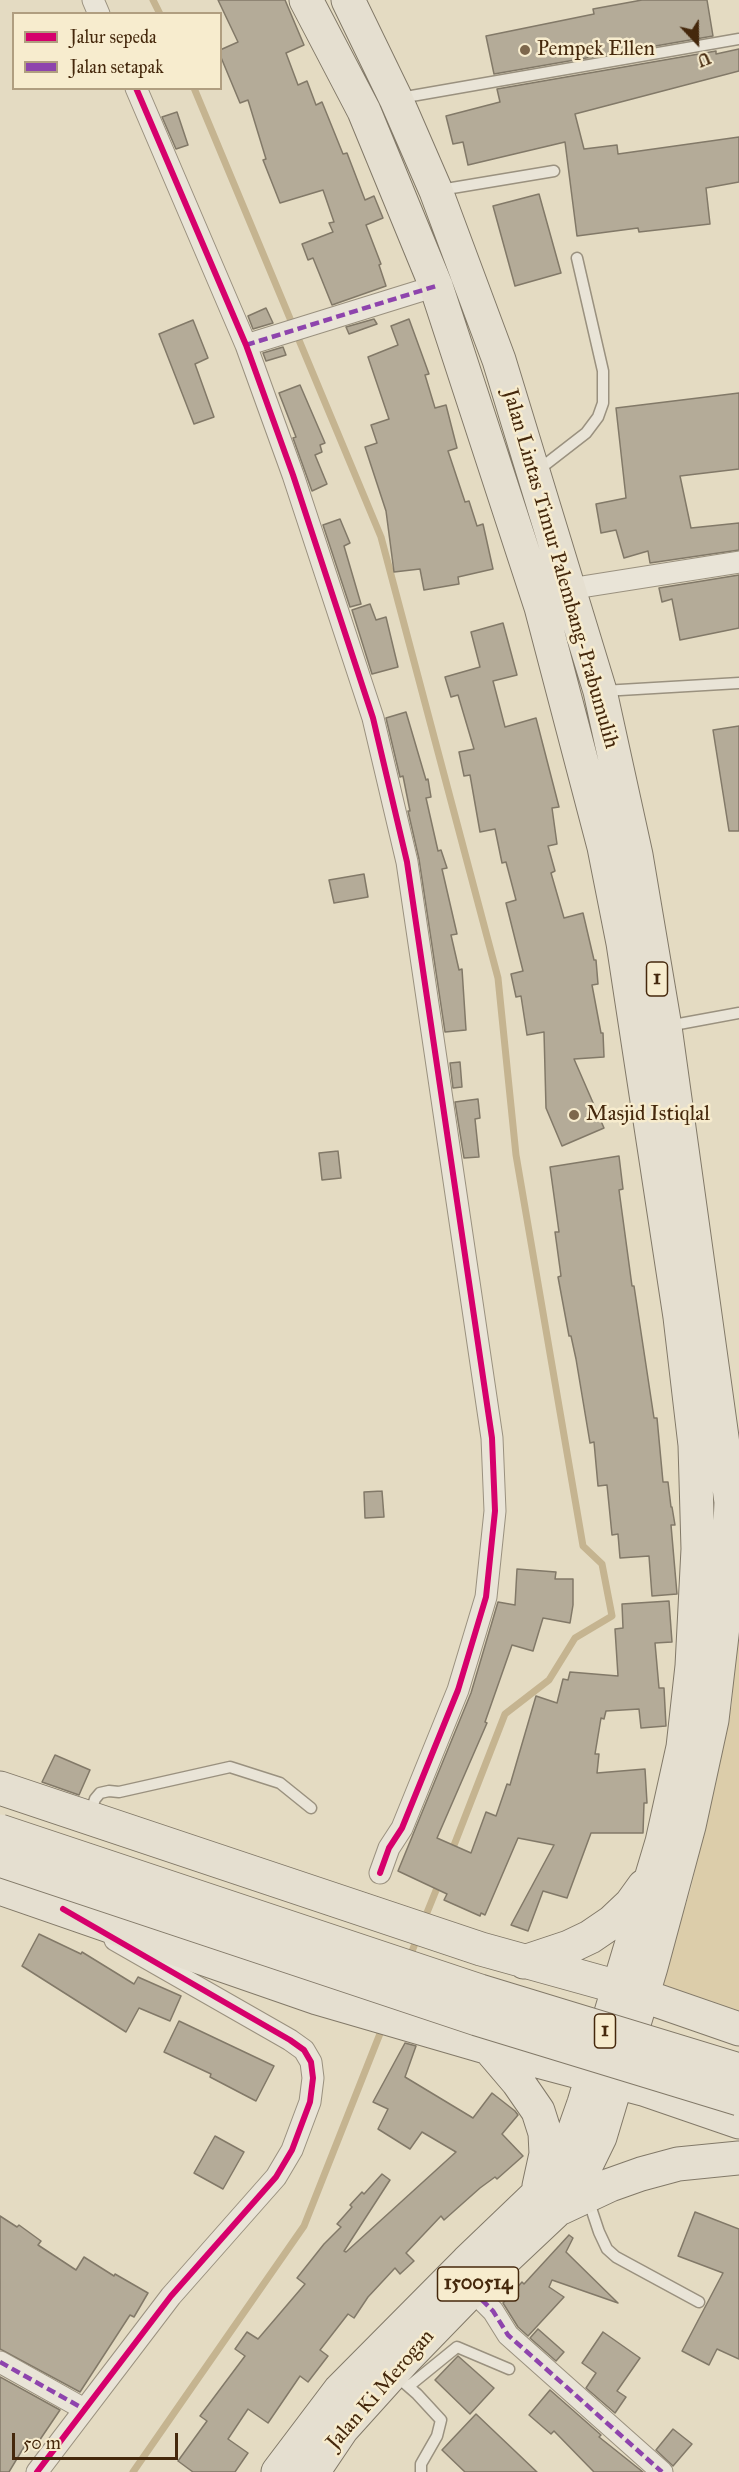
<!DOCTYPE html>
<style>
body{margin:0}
#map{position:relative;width:739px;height:2472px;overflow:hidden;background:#e4dbc2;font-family:"IM FELL Great Primer",serif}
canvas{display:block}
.legend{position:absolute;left:12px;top:12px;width:210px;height:78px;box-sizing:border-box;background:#f7ecce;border:2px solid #b09e80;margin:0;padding:8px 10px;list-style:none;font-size:18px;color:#45280c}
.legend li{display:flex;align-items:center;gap:12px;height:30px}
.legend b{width:30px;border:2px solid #b09e80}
.north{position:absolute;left:667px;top:12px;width:60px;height:60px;-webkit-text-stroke:4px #f7ecce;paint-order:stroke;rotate:158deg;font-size:16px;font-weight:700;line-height:24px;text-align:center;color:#45280c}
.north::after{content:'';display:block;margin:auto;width:21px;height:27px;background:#45280c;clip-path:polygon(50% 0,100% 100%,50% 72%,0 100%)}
.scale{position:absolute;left:12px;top:2433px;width:166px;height:27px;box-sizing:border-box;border:3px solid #45280c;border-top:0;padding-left:8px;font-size:18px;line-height:21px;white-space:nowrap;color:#45280c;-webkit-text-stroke:4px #f7ecce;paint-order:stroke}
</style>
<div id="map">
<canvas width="739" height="2472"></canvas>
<ul class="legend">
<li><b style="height:8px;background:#d6006c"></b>Jalur sepeda</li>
<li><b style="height:8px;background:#8e44ad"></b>Jalan setapak</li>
</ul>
<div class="north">U</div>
<div class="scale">50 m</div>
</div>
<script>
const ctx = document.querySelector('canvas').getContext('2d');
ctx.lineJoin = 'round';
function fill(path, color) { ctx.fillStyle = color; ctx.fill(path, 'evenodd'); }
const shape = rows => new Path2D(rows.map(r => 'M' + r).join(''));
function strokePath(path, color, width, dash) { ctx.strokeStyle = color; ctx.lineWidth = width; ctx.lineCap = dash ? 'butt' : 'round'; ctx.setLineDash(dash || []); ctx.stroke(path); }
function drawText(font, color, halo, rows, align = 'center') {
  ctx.font = font + ' "IM FELL Great Primer",serif'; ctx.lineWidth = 5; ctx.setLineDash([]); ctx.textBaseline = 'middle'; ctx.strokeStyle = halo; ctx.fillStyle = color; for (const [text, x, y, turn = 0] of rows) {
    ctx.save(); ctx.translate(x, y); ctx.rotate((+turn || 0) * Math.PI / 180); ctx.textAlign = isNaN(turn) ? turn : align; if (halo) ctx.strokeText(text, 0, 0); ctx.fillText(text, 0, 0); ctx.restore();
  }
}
fill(shape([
 [737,1598,739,1614,739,2016,660,1986,691,1888,732,1704]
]), '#dccdaa');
strokePath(shape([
 [153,0,160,14],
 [194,88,381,537,498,978,516,1155,583,1546,602,1564,612,1616,575,1638,549,1680,505,1714,451,1853],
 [424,1920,439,1883],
 [409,1959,418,1936],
 [133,2472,304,2226,383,2026]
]), '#c5b490', 7);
const building = shape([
 [218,0,285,0,304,45,286,53,298,85,307,81,316,105,322,102,343,154,347,153,365,200,374,196,383,218,366,225,381,264,379,265,386,286,332,305,313,258,308,260,302,244,333,232,329,223,334,222,323,190,280,203,263,160,266,159,248,100,240,103,220,55,220,50,238,42,218,0],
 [642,0,707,0,713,36,494,74,486,36,594,14,593,9,642,0],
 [739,49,739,71,575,114,584,149,617,145,618,154,739,137,739,182,706,188,710,224,639,232,638,228,577,236,565,142,468,165,463,142,453,144,446,116,500,102,497,89,716,51,716,54,739,49],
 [177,112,188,145,176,149,162,117,177,112],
 [539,194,561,273,515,286,493,206,539,194],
 [266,308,273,323,253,329,248,316,266,308],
 [374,319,377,324,349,334,346,327,374,319],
 [409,319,429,374,425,375,435,408,446,405,457,448,448,451,465,502,469,501,477,526,483,524,493,569,458,577,459,584,424,590,420,569,394,572,386,511,365,447,377,443,371,425,389,419,368,357,398,345,391,326,409,319],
 [193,320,208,358,195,364,214,417,194,424,159,334,193,320],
 [283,347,286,355,266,361,263,353,283,347],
 [300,385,325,443,320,445,322,452,315,455,327,484,312,491,293,438,296,437,279,393,300,385],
 [739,393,739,469,680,476,691,528,739,523,739,550,650,563,648,551,624,558,616,530,601,533,596,504,626,498,616,408,739,393],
 [340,519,350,543,344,546,361,604,350,607,323,525,340,519],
 [739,575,739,628,680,640,672,599,662,602,659,588,739,575],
 [370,604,376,620,386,617,398,667,372,674,352,610,370,604],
 [503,623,517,675,493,681,505,727,536,718,559,807,552,808,557,844,548,846,555,871,551,873,564,918,583,913,594,960,596,960,598,984,592,985,601,1033,603,1033,604,1057,574,1059,604,1128,562,1146,546,1108,544,1032,527,1035,521,996,516,997,511,974,523,971,506,903,516,900,506,862,502,863,495,829,480,832,470,775,464,776,459,752,474,749,458,695,451,697,445,677,480,667,471,632,503,623],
 [406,712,426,780,428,779,431,797,426,798,438,851,441,850,447,868,442,869,457,934,451,935,459,970,462,969,466,1030,445,1032,419,859,408,811,410,811,403,776,400,777,386,718,406,712],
 [739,726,739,831,729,831,713,730,739,726],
 [364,874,368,897,334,903,329,880,364,874],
 [460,1062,462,1087,453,1088,450,1063,460,1062],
 [478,1099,480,1118,475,1119,479,1157,464,1158,455,1102,478,1099],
 [338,1151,341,1178,322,1180,319,1153,338,1151],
 [619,1156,623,1189,619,1190,632,1286,634,1286,654,1418,657,1418,663,1482,668,1482,671,1507,672,1507,675,1525,671,1525,677,1594,652,1596,649,1556,620,1558,618,1534,612,1535,607,1485,598,1486,594,1442,590,1443,576,1359,571,1336,569,1336,558,1277,561,1276,555,1232,559,1232,550,1167,619,1156],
 [382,1491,384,1517,365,1518,364,1492,382,1491],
 [517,1569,556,1572,555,1579,573,1579,573,1605,570,1623,543,1618,533,1651,512,1645,485,1722,487,1723,437,1838,471,1853,486,1812,496,1816,507,1784,510,1785,536,1696,557,1703,563,1679,568,1680,570,1672,618,1676,615,1629,623,1628,622,1604,669,1601,672,1642,655,1643,659,1688,664,1688,666,1726,641,1728,639,1709,606,1711,604,1719,601,1718,595,1754,599,1754,597,1773,645,1769,647,1803,644,1803,643,1833,591,1833,567,1898,543,1891,528,1931,511,1925,554,1845,518,1838,485,1915,481,1913,480,1916,444,1900,447,1894,398,1871,471,1693,498,1602,515,1605,517,1569],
 [55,1755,90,1770,79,1795,42,1782,55,1755],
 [39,1934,81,1954,82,1952,134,1984,138,1977,181,1996,170,2021,139,2008,126,2032,22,1966,39,1934],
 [179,2021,274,2066,256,2101,210,2077,211,2074,164,2052,179,2021],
 [405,2043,416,2046,405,2077,473,2118,492,2093,515,2111,518,2115,502,2134,523,2156,497,2179,495,2177,480,2188,444,2220,441,2216,406,2253,414,2261,400,2274,395,2268,368,2297,354,2318,348,2314,320,2350,328,2356,308,2382,300,2376,268,2423,248,2409,228,2439,248,2453,235,2472,193,2472,178,2461,207,2421,200,2416,245,2356,235,2349,247,2332,258,2339,305,2284,297,2278,324,2244,341,2227,337,2224,352,2207,350,2205,362,2192,364,2194,382,2174,390,2180,344,2251,346,2252,456,2152,422,2132,410,2149,378,2129,388,2109,373,2102,405,2043],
 [215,2136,244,2152,223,2189,194,2173,215,2136],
 [695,2212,739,2229,739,2359,717,2349,709,2365,682,2351,723,2273,678,2256,695,2212],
 [0,2216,17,2227,19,2225,41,2241,38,2245,76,2270,84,2257,114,2276,115,2274,148,2293,134,2317,130,2315,80,2392,0,2349,0,2216],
 [569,2235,573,2238,566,2252,618,2303,552,2280,549,2287,564,2297,528,2336,518,2327,503,2303,522,2282,524,2284,569,2235],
 [538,2329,564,2352,556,2361,530,2338,538,2329],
 [603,2332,640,2358,617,2391,626,2397,615,2413,586,2388,596,2373,582,2363,603,2332],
 [458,2356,494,2388,470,2414,435,2380,458,2356],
 [0,2377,60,2410,35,2447,27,2442,9,2472,0,2472,0,2377],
 [550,2390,601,2435,599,2437,643,2472,594,2472,554,2431,551,2434,529,2415,550,2390],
 [476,2414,537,2472,465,2472,442,2450,476,2414],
 [673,2429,692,2444,673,2466,656,2450,673,2429]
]);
fill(building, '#b4ab98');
strokePath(building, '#827968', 1.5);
const service = shape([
 [400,98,739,39],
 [440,190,554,171],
 [537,471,586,433,598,417,603,403,603,371,577,258],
 [603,691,739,683],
 [668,1026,739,1013],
 [90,1814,95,1799,100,1793,109,1791,119,1792,230,1767,280,1783,311,1808],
 [588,2199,599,2232,607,2249,616,2257,699,2302],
 [394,2374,417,2394,441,2420,437,2436,421,2464,421,2472],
 [409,2386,457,2347,509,2369]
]);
const minor = shape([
 [93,0,99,14],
 [136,88,246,345,293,475,373,718,407,862,492,1438,495,1511,486,1597,458,1690,402,1828,389,1848,380,1873],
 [246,345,436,286],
 [569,589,739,562],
 [472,2290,493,2311,508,2335,662,2472],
 [0,2362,84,2409],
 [37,2472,171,2296,276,2177,292,2150,310,2102,313,2078,311,2062,304,2050,290,2040,115,1940]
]);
const trunk = shape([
 [0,1788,481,1949,618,1987,739,2029],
 [0,1888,317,1998,489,2048,643,2089,739,2122],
 [524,1962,569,1947,590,1937,612,1922,631,1904,644,1886],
 [489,2048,518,2082,538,2111,545,2133,546,2154,539,2186],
 [561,2208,610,2185,641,2174,678,2164,739,2158],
 [278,2472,340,2390,467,2262,538,2194,554,2175,566,2154,584,2103,662,1842,683,1747,692,1666,698,1549,695,1445,680,1317,623,943,604,847,541,607,436,286,364,111,306,0],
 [313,2472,342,2429,406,2358,472,2290,557,2210,578,2182,600,2137,651,1967,689,1826,712,1720,727,1593,731,1502,665,1027,636,855,600,691,499,360,436,191,396,99,348,0]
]);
strokePath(service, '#9a917f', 13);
strokePath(minor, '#9a917f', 23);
strokePath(trunk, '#827968', 35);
strokePath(service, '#e9e4d7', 10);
strokePath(minor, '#e9e4d7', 21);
strokePath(trunk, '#e5dfd0', 33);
const trunkBridge = shape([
 [0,1831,480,1991,739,2070],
 [0,1860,477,2019,739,2099]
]);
strokePath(trunkBridge, '#827968', 35, []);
strokePath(trunkBridge, '#e5dfd0', 33);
strokePath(shape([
 [246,345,436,286],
 [472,2290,493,2311,508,2335,662,2472],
 [0,2362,84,2409]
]), '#8e44ad', 4.5, [9, 4.5]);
strokePath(shape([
 [136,88,246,345,293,475,373,718,407,862,492,1438,495,1511,486,1597,458,1690,402,1828,389,1848,380,1873],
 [37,2472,171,2296,276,2177,292,2150,310,2102,313,2078,311,2062,304,2050,290,2040,63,1909]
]), '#d6006c', 6);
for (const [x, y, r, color] of [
 [525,50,6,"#7d674c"],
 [574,1115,6,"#7d674c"]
]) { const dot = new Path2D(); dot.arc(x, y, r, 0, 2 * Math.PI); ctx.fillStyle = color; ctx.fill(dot); strokePath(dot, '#f7ecce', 2); }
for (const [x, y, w] of [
 [657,979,21],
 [605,2031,21],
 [478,2284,81]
]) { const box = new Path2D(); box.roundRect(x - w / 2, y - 17, w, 34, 4.5); ctx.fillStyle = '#f7ecce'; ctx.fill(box); strokePath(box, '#45280c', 1.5); }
drawText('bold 20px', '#45280c', null, [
 ["1",657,979],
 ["1",605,2031],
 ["1500514",478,2284]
]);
drawText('21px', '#45280c', '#f7ecce', [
 ["Pempek Ellen",537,50],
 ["Masjid Istiqlal",586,1115]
], 'left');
drawText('21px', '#45280c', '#f7ecce', [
 ["Jalan Lintas Timur Palembang-Prabumulih",560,569,74],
 ["Jalan Ki Merogan",381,2390,-49]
]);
</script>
